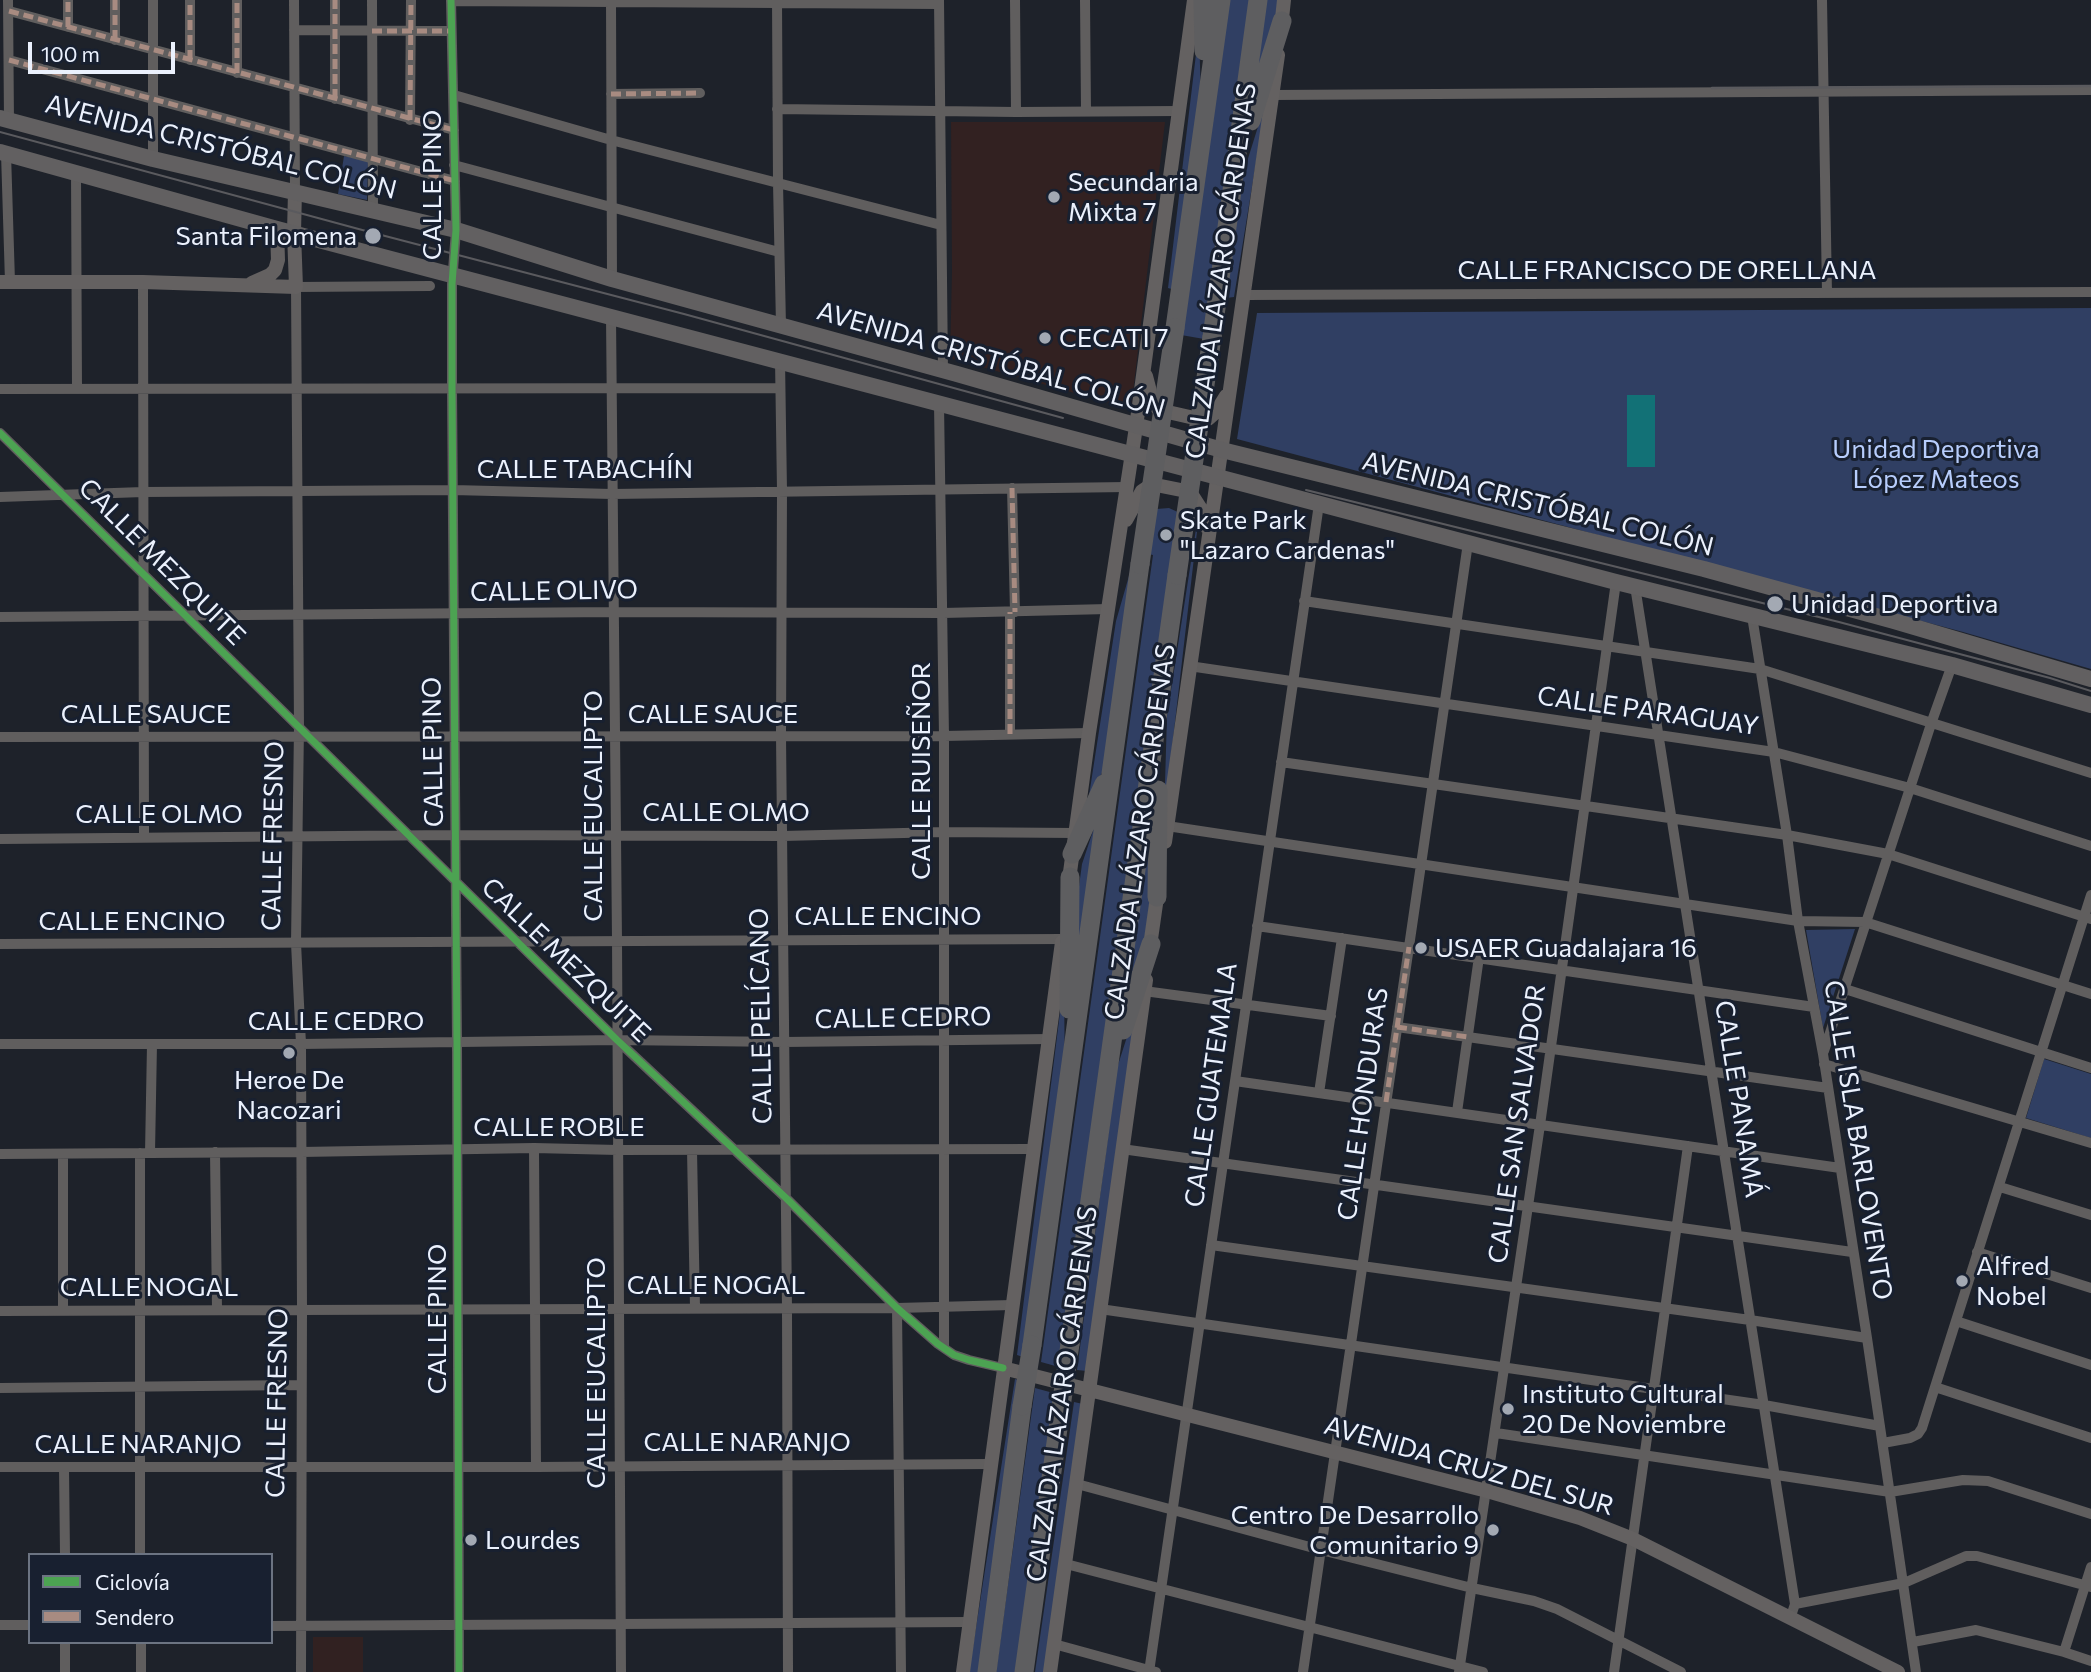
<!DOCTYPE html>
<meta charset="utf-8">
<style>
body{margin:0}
#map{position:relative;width:2091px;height:1672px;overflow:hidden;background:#1e222a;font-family:Commissioner,sans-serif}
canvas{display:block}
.legend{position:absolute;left:28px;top:1553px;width:245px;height:91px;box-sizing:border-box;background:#182030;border:2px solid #6c7482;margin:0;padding:9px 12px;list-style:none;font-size:21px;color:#ebf1fd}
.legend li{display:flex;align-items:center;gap:14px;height:35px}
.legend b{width:35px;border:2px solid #6c7482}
.scale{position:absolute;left:28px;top:42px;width:147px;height:32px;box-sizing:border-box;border:4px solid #ebf1fd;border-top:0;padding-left:9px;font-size:21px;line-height:24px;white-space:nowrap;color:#ebf1fd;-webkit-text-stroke:5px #182030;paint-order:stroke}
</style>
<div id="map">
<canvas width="2091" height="1672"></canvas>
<ul class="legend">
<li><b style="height:9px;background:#4ca352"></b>Ciclovía</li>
<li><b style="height:9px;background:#a88b81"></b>Sendero</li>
</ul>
<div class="scale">100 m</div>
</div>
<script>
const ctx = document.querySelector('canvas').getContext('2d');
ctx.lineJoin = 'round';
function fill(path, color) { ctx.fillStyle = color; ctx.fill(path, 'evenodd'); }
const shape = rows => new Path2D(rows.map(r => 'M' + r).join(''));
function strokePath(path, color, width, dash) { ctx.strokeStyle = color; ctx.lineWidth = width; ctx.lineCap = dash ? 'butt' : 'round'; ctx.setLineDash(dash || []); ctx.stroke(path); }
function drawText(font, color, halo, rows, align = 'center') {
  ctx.font = font + ' Commissioner,sans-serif'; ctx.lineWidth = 6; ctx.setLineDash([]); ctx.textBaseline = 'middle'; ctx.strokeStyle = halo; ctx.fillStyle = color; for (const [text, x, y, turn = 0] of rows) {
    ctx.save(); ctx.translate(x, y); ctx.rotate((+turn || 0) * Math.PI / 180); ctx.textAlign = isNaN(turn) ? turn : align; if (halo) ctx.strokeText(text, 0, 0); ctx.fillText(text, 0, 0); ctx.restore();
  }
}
fill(shape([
 [313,1637,363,1637,363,1672,313,1672]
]), '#312121');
fill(shape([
 [951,122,1165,122,1131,409,950,358,952,272]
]), '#322121');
fill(shape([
 [1228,0,1251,0,1204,339,1181,335],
 [1265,0,1280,0,1248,111],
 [1199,29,1201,102,1175,290,1168,288],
 [1266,101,1234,297,1226,298,1241,181],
 [344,156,368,161,367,200,338,194],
 [2091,308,2091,669,1963,632,1237,439,1257,313],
 [1201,497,1164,817,1167,716],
 [1169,508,1193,519,1059,1367,1041,1362,1153,555,1138,552,1144,510],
 [1137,548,1106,764,1088,802,1116,621],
 [1104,798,1076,996,1073,931,1082,864],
 [1154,810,1148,940,1123,1012],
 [1855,929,1823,1028,1806,930],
 [1064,981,1065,1089,1023,1357,1017,1355],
 [1141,993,1087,1371,1077,1370,1117,1068],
 [2044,1059,2091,1074,2091,1138,2026,1118],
 [1015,1379,1021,1381,984,1672,969,1672],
 [1035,1388,1057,1394,1018,1672,996,1672],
 [1074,1402,1083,1404,1047,1672,1035,1672]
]), '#303f63');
fill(shape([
 [1627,395,1655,395,1655,467,1627,467]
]), '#127176');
strokePath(shape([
 [8,0,9,121],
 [294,0,295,191],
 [372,0,373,209],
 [451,0,456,230,452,284,452,389,457,1042,459,1672],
 [611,0,612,279],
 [777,0,778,183,781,326],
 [939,0,943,370],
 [1015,0,1016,112],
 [1085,0,1086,111],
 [1822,0,1827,293],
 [451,1,939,4],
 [9,11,454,130],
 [68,27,68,0],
 [294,30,451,31],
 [115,40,115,0],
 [9,60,455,181],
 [190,60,190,0],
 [237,73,237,0],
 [611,94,700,93],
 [454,95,611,140,941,225],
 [1273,95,2091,90],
 [335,99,335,0],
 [777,109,1016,112,1179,111],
 [410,120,411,0],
 [6,153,10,282],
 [153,159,153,0],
 [454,165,779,252],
 [76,172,77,389],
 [143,282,144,837],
 [1244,295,2091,292],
 [611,317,617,940,621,1672],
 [780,360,782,491,781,736,787,1308,788,1672],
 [0,389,780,388],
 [939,404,944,736,944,1348],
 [0,433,617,1040,786,1198,897,1308,938,1344,954,1355,969,1360,1003,1368],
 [1012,488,1015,612],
 [0,497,143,492,453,490,612,494,1127,487],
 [1635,586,1795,1604,1790,1619],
 [1304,601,1760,669,2091,773],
 [1752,616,1787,835,1798,921,1823,1054,1867,1338,1916,1672],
 [0,617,614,612,943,613,1108,609],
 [1189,666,1774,752,1910,788,2091,846],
 [1010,734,1010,612],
 [0,737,944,736,1089,733],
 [1281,762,1787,835,1888,854,2091,919],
 [1167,826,1798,921,1865,922,2091,994],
 [0,839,455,835,783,836,944,832,1075,833],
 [1257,926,1814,1007],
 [0,944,1062,939],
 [1845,989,2091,1068],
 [1144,991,1331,1016],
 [1397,1027,1828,1088],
 [0,1044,301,1044,617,1040,784,1042,1050,1039],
 [1824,1051,1932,721,1952,665],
 [1824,1064,2091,1143],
 [1235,1081,1840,1168],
 [1319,1093,1342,938],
 [1457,1112,1479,957],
 [534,1148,536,1467],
 [1122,1149,1852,1252],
 [692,1150,695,1308],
 [215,1152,217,1309],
 [140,1153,140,1555],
 [150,1153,152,1044],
 [0,1154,301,1152,534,1148,618,1150,1033,1149],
 [63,1154,63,1310],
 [2000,1187,2091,1215],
 [1211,1245,1750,1320,1867,1338],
 [1977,1252,2091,1288],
 [897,1308,901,1672],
 [1100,1309,1764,1405,1880,1426],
 [0,1311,897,1308,1012,1305],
 [1956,1321,2091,1365],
 [1935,1387,2091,1438],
 [0,1388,301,1385],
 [1496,1433,1890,1492,1963,1480,1988,1481,2091,1514],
 [1883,1443,1910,1438,1918,1434,1922,1428,2091,895],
 [0,1467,536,1467,990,1464],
 [64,1467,65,1555],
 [1077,1484,1321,1550,1472,1588,1534,1601,1557,1609,1681,1672],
 [1066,1564,1483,1672],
 [1795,1604,1904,1583,1966,1556,1977,1556,2091,1587],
 [0,1625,30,1625],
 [271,1626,969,1622],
 [141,1642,141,1672],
 [1913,1642,1976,1630,2064,1652,2091,1661],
 [1054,1644,1156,1672],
 [2064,1652,2091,1567],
 [65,1672,65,1642],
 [301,1672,302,1309,301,1044,296,943,299,727,296,287,430,286],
 [1149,1672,1319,504],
 [1303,1672,1468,543],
 [1459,1672,1540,1125,1616,582],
 [1614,1672,1688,1146]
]), '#605e5e', 10);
strokePath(shape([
 [1281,28,1284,0],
 [0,282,143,282,296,287,294,233,295,191],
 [252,283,270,275,275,270,278,260,277,229],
 [1146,376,1153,403,1159,410,1203,420,1208,419,1216,412,1226,396],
 [1126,520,1142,491,1148,487,1156,485,1186,491,1192,495,1201,509,1206,527],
 [1165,842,1278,55],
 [1068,887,1089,733,1136,427,1194,0],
 [1149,953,1158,890],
 [1003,1368,1487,1491,1580,1518,1633,1539,1898,1672],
 [963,1672,1062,942],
 [1050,1672,1146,980]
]), '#646161', 14);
strokePath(shape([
 [0,118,153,159,456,230,612,279,957,374,1222,450,1704,569,1894,621,2091,679],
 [0,152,277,229,1616,582,1952,665,2091,705]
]), '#626061', 16);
strokePath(shape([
 [1203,0,1204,51],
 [1251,121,1282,21],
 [1175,328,1221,0],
 [1212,337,1258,0],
 [1072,854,1104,784],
 [1157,897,1158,790],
 [1069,1009,1070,877],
 [1123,1030,1151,944],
 [1070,1344,1177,575],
 [1032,1345,1140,564],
 [987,1672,1022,1406],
 [1024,1672,1060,1414]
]), '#5e5e60', 19);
strokePath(shape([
 [0,132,366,231,684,314,1063,418],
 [1306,490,1839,622,2050,678,2091,691]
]), '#5a5a5e', 2);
strokePath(shape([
 [1712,88,2091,86]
]), '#5a5a5e', 2.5);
strokePath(shape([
 [1140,564,1175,328],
 [1177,575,1212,337],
 [1022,1406,1032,1345],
 [1060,1414,1070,1344]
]), '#5e5e60', 19);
strokePath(shape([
 [9,11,454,130],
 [68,27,68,0],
 [372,31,451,31],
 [115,40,115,0],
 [9,60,455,181],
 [190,60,190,0],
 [237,73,237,0],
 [611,94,700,93],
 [335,99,335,0],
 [410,120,411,0],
 [1012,488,1015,612],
 [1010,734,1010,612],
 [1397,1027,1468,1037],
 [1386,1102,1409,947]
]), '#a88b81', 5, [10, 5]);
strokePath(shape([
 [451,0,456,230,452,284,452,389,457,1042,459,1672],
 [0,433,617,1040,786,1198,897,1308,938,1344,954,1355,969,1360,1003,1368]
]), '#4ca352', 7);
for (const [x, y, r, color] of [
 [1054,197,7,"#a3a9b3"],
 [373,236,9,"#a3a9b3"],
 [1045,338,7,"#a3a9b3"],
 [1166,535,7,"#a3a9b3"],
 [1775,604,9,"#a3a9b3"],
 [1421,948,7,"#a3a9b3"],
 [289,1053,7,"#a3a9b3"],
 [1962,1281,7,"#a3a9b3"],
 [1508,1409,7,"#a3a9b3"],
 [1493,1530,7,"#a3a9b3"],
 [471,1540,7,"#a3a9b3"]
]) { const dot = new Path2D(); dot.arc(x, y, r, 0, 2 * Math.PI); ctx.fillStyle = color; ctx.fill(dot); strokePath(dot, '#182030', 2.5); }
drawText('26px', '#ebf1fd', '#182030', [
 ["AVENIDA CRISTÓBAL COLÓN",221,147,14],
 ["CALLE PINO",432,185,-90],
 ["CALLE FRANCISCO DE ORELLANA",1667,270],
 ["CALZADA LÁZARO CÁRDENAS",1221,271,-82],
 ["AVENIDA CRISTÓBAL COLÓN",991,360,16],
 ["CALLE TABACHÍN",585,469],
 ["AVENIDA CRISTÓBAL COLÓN",1538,504,14],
 ["CALLE MEZQUITE",162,562,45],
 ["CALLE OLIVO",554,591,-1],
 ["CALLE PARAGUAY",1648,711,8],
 ["CALLE SAUCE",146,714],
 ["CALLE SAUCE",713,714],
 ["CALLE PINO",433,752,-91],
 ["CALLE RUISEÑOR",921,771,-90],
 ["CALLE EUCALIPTO",593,806,-90],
 ["CALLE OLMO",726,812],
 ["CALLE OLMO",159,814],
 ["CALZADA LÁZARO CÁRDENAS",1140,832,-82],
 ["CALLE FRESNO",273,836,-89],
 ["CALLE ENCINO",888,916],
 ["CALLE ENCINO",132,921],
 ["CALLE MEZQUITE",566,960,44],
 ["CALLE PELÍCANO",761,1016,-91],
 ["CALLE CEDRO",903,1018,-1],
 ["CALLE CEDRO",336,1021],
 ["CALLE GUATEMALA",1211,1085,-82],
 ["CALLE PANAMÁ",1739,1099,81],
 ["CALLE HONDURAS",1363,1104,-82],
 ["CALLE SAN SALVADOR",1517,1124,-82],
 ["CALLE ROBLE",559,1127],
 ["CALLE ISLA BARLOVENTO",1858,1140,81],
 ["CALLE NOGAL",716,1285],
 ["CALLE NOGAL",149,1287],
 ["CALLE PINO",437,1319,-90],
 ["CALLE EUCALIPTO",596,1373,-90],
 ["CALZADA LÁZARO CÁRDENAS",1062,1394,-82],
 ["CALLE FRESNO",277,1403,-89],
 ["CALLE NARANJO",747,1442],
 ["CALLE NARANJO",138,1444],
 ["AVENIDA CRUZ DEL SUR",1469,1466,16]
]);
drawText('26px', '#ebf1fd', '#182030', [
 ["Secundaria",1068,182],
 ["Mixta 7",1068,212],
 ["Santa Filomena",357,236,"right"],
 ["CECATI 7",1059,338],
 ["Skate Park",1180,520],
 ["\"Lazaro Cardenas\"",1180,550],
 ["Unidad Deportiva",1791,604],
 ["USAER Guadalajara 16",1435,948],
 ["Heroe De",289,1080,"center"],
 ["Nacozari",289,1110,"center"],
 ["Alfred",1976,1266],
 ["Nobel",1976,1296],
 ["Instituto Cultural",1522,1394],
 ["20 De Noviembre",1522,1424],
 ["Centro De Desarrollo",1479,1515,"right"],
 ["Comunitario 9",1479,1545,"right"],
 ["Lourdes",485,1540]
], 'left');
drawText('26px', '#b7cdfc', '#182030', [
 ["Unidad Deportiva",1936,449],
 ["López Mateos",1936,479]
]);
</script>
